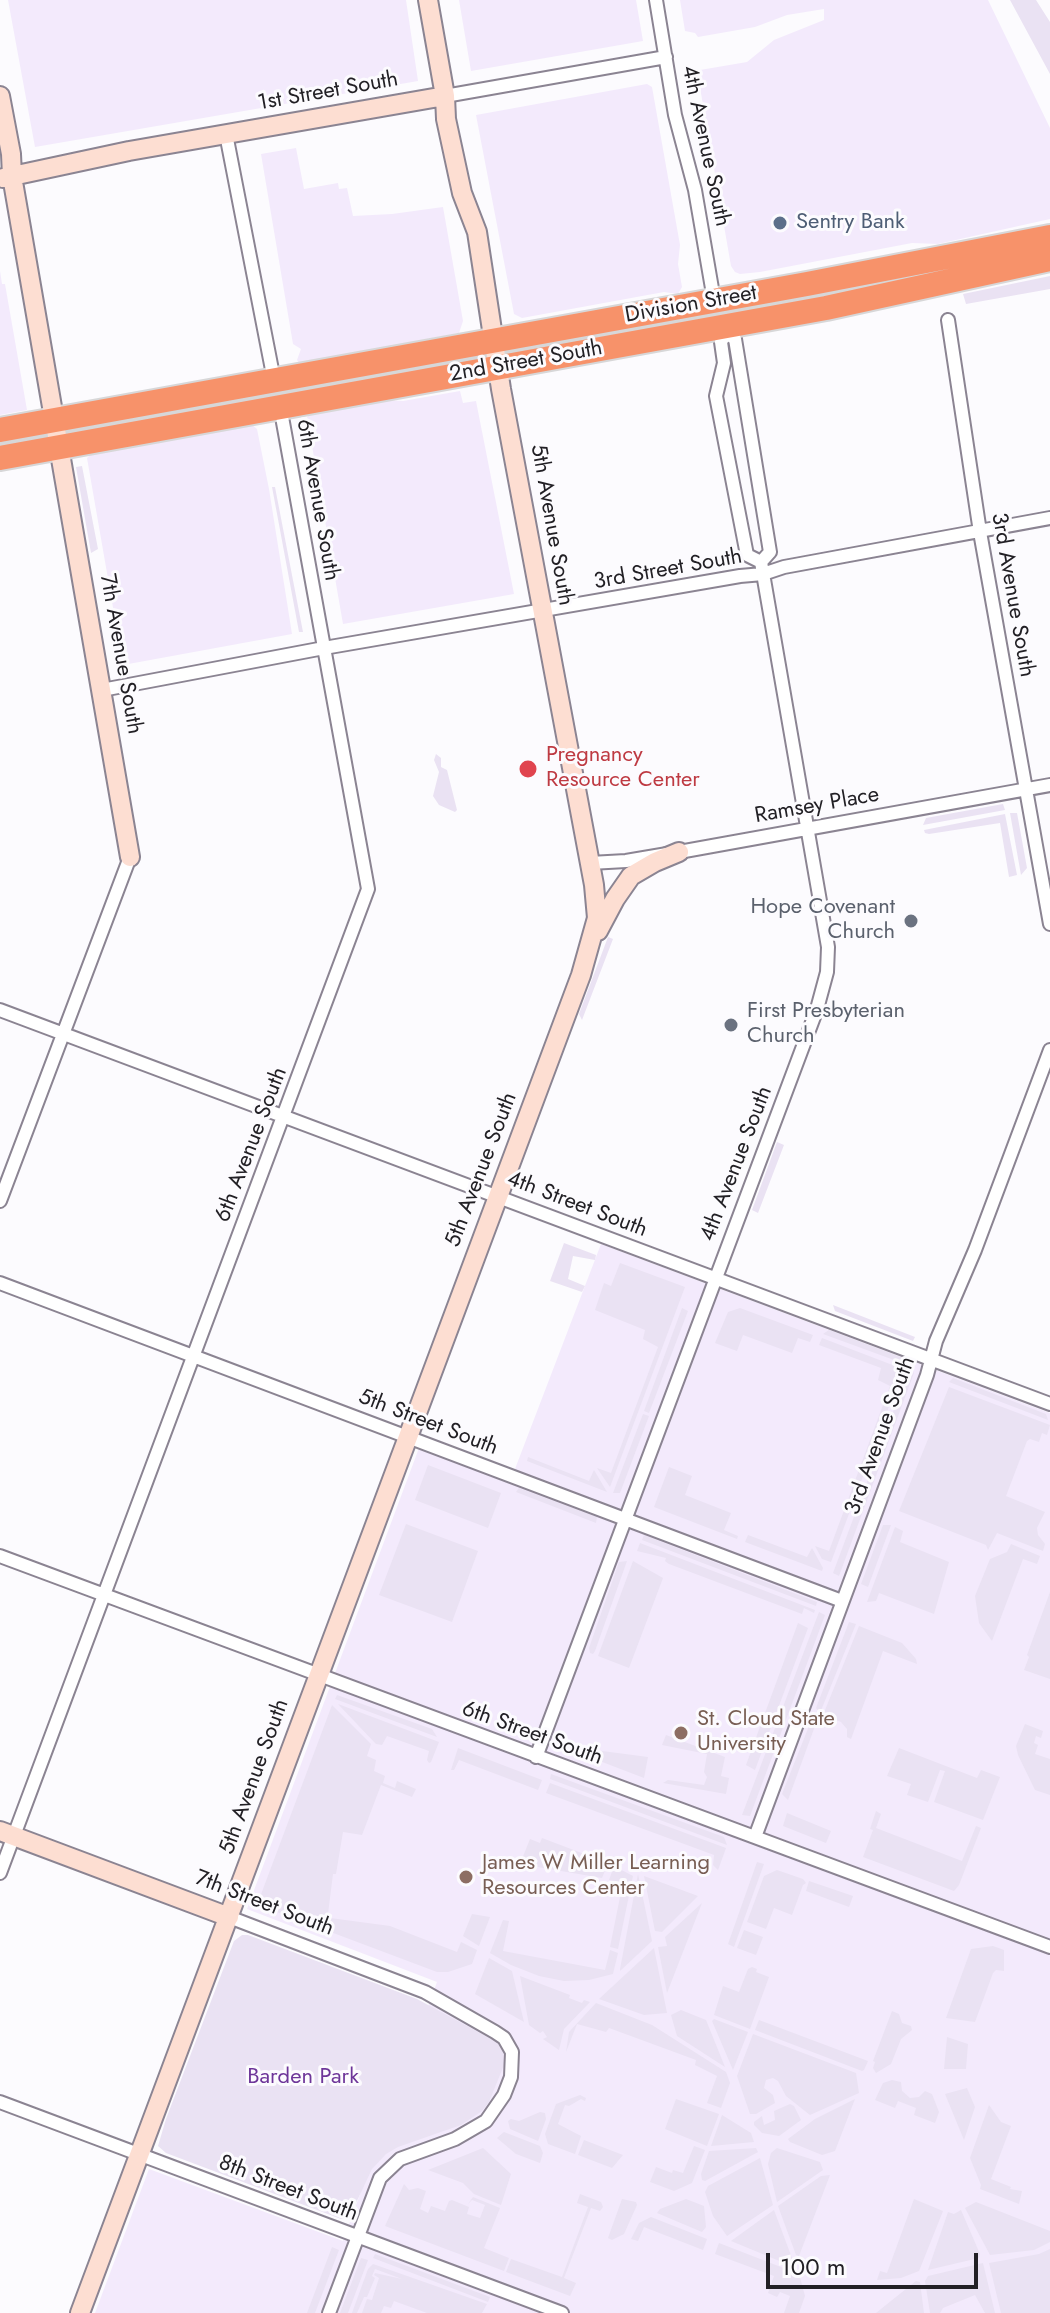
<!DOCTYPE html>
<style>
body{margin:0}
#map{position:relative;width:1050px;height:2313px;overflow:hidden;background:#fcfbfe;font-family:Jost,sans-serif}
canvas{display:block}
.scale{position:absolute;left:766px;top:2253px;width:212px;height:36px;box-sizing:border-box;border:4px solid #222025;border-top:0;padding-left:10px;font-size:24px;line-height:28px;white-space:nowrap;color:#222025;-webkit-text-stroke:6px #fcfbfe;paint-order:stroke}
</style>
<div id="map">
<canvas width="1050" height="2313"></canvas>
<div class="scale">100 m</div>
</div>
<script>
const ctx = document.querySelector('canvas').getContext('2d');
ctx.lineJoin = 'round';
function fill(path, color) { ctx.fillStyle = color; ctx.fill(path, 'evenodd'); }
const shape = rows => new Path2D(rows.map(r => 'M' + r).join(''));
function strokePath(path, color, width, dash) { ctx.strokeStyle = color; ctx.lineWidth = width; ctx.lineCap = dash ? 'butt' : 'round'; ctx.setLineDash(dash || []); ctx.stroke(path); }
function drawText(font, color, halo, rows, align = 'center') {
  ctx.font = font + ' Jost,sans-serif'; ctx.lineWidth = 6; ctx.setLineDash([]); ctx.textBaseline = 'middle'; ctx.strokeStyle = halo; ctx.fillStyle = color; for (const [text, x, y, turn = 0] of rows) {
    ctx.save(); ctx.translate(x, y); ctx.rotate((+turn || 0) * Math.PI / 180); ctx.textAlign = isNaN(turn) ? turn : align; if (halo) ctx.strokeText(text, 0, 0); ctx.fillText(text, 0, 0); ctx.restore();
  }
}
fill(shape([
 [8,0,406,0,418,81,35,147],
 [459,0,636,0,643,41,471,71],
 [680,0,988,0,1050,128,1050,219,938,244,912,243,760,272,740,274,735,272,731,266,698,76,700,70,747,62,774,40,824,20,824,9,787,15,755,27,698,37,695,33,685,31],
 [647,84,652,87,680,245,678,264,682,287,678,294,664,292,522,318,514,314,476,115],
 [296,148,304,189,338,183,339,189,347,188,353,216,392,214,443,207,463,321,459,333,299,363,297,360,301,349,293,344,261,154],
 [0,271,2,284,5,284,27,410,0,415],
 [460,391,463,403,476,401,514,594,343,624,307,417,310,414,383,400,403,401],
 [251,424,257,429,269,489,292,634,123,665,87,458,92,453],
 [601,1244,1050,1413,1050,2313,95,2313,149,2169,343,2241,437,1982,247,1909,419,1448,510,1482]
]), '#f3eafc');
fill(shape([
 [1010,0,1036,0,1050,22,1050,74],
 [1050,276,1050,289,966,304,963,294],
 [82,466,98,549,91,553,76,467],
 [272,487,275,487,303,632,299,632],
 [436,754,441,758,441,767,447,770,457,810,455,812,439,805,433,796,439,772,434,760],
 [1003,804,1005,810,923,825,926,818],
 [1017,813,1027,868,1021,875,1010,813],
 [1005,814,1017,875,1009,877,1000,823,929,834,925,833,924,830],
 [608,937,613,939,582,1020,579,1014],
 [777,1142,784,1145,758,1213,752,1210],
 [564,1243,596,1255,595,1260,573,1256,568,1279,585,1286,582,1292,550,1281],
 [620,1263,685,1287,610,1487,597,1468,611,1473,658,1347,643,1339,645,1330,595,1310,604,1283,611,1286],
 [833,1305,915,1337,913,1341,835,1311],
 [682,1308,688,1311,649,1413,644,1411],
 [740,1308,813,1335,810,1342,798,1338,792,1353,743,1335,737,1351,715,1343,728,1312],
 [829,1330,906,1359,905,1364,823,1334],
 [822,1338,903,1369,831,1562,822,1559,815,1546,829,1551,890,1386,878,1380,881,1368,819,1345],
 [909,1369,914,1373,839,1576,833,1573],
 [953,1378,1046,1414,1048,1420,949,1382],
 [949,1387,1050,1425,1047,1435,1042,1433,1039,1442,1030,1439,1027,1441,1006,1496,1045,1512,1037,1528,1038,1535,1045,1544,1043,1551,997,1533,988,1550,986,1545,899,1511],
 [643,1414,649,1416,620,1493,613,1493],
 [528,1457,589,1481,594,1470,607,1492,527,1461],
 [428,1465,501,1493,488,1528,415,1500],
 [669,1467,692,1476,685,1495,731,1513,724,1530,738,1536,737,1539,654,1507],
 [519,1488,597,1517,596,1523,516,1492],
 [406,1524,478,1551,452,1622,379,1595],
 [883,1525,891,1525,868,1587,861,1584],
 [895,1527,903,1531,900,1542,949,1562,934,1614,879,1593,876,1601,867,1602],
 [644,1535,817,1602,816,1606,642,1540],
 [748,1535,807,1557,812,1548,823,1568,822,1571,745,1542],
 [640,1543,815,1610,814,1613,804,1608,802,1614,669,1564,665,1561,666,1558,637,1551],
 [1011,1544,1040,1556,1037,1564,1023,1559,992,1641,979,1623,975,1596,990,1559,1007,1552],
 [627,1561,595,1651,593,1654,590,1653,589,1648,619,1562],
 [633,1561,663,1578,629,1668,598,1656],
 [1050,1592,1050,1679,1024,1670,1029,1657,1027,1655],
 [819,1612,825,1615,818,1634,750,1816,742,1815],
 [849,1622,856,1624,820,1713,816,1708],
 [798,1623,808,1628,755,1770,746,1765],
 [859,1626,902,1643,916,1659,917,1664,883,1651,851,1739,847,1737,847,1729,841,1722,823,1715],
 [337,1695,432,1729,437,1737,335,1699],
 [338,1704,439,1742,431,1762,429,1763,427,1760,429,1751,387,1736,382,1745,376,1744],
 [332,1705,371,1744,367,1756,376,1760,374,1771,385,1776,383,1783,395,1788,397,1781,416,1789,412,1797,381,1785,362,1835,343,1832,336,1874,333,1874,326,1930,257,1905],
 [1025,1724,1043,1731,1041,1738,1036,1736,1034,1743,1038,1745,1035,1754,1050,1759,1050,1795,1035,1790,1018,1755,1016,1746],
 [809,1726,815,1726,788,1800,782,1794],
 [666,1735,725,1757,721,1776,729,1778,726,1794,663,1783,668,1780,704,1785,707,1777,704,1772,707,1754,662,1745],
 [458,1748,542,1780,538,1790,459,1760,454,1770,451,1770],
 [899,1748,977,1778,981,1770,1000,1777,983,1820,934,1802,945,1771,940,1770,928,1802,907,1795,911,1784,887,1776],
 [587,1749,648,1757,644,1778,584,1755],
 [551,1774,724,1837,727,1845,550,1779],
 [550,1783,726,1848,718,1870,713,1865,714,1855,546,1793],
 [876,1811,881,1814,876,1828,962,1861,976,1826,981,1828,959,1885,954,1891,863,1857,873,1830,870,1829],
 [787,1813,831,1831,826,1843,783,1826],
 [542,1838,608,1863,602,1878,520,1864,530,1839,540,1843],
 [757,1862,764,1864,734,1947,728,1944],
 [614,1866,633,1876,618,1949,610,1947,623,1882,609,1880],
 [777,1870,803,1879,806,1883,803,1885,792,1915,774,1908,766,1929,747,1922,764,1876],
 [638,1874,652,1941,620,1971,620,1969],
 [644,1876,698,1896,662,1932,655,1931],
 [809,1881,853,1896,849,1907,806,1891],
 [702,1903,667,1993,658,1947,667,1946,665,1937],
 [472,1914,490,1917,479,1946,463,1936],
 [330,1918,390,1926,457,1952,461,1942,477,1950,472,1964,448,1972,437,1972,328,1931],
 [503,1920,509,1921,503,1951,605,1970,610,1950,618,1953,613,1974,589,1980,564,1981,539,1976,511,1965,490,1953],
 [744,1930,763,1937,756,1955,737,1948],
 [242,1935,248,1935,417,1999,495,2041,503,2050,504,2065,489,2102,482,2111,461,2125,398,2147,386,2154,372,2169,349,2218,341,2219,166,2153,158,2146,166,2119,234,1941],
 [993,1946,1004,1950,1004,1971,996,1970,993,1973,975,2022,946,2018,971,1949],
 [654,1948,667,2013,644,2015,599,1999],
 [489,1958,512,1971,524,2022,475,1994],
 [752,1967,757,1969,756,1972,769,1977,750,2029,714,2015,723,1986,739,1992,748,1969],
 [520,1976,570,1995,569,1998,582,2003,584,2000,590,2002,564,2029,559,2050,543,2039,547,2037,543,2031,540,2033,529,2025],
 [596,2003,652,2025,726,2072,730,2083,721,2108,707,2103,717,2076,695,2065,696,2060,609,2028,606,2032,577,2024,566,2052,569,2032],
 [681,2010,706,2020,725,2067,677,2036,671,2015],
 [892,2011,899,2014,902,2023,911,2026,912,2030,901,2039,891,2064,876,2073,873,2068,875,2062,873,2061],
 [714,2019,748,2032,733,2070,712,2021],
 [759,2020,868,2061,864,2070,862,2071,755,2030],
 [753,2034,856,2073,859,2093,810,2115,786,2096,778,2081,773,2078,766,2080,764,2088,773,2095,775,2103,756,2114,750,2114,737,2076],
 [947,2037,968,2044,966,2069,944,2069],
 [892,2080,901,2082,902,2091,910,2098,919,2097,925,2091,932,2094,939,2112,935,2123,914,2115,916,2108,898,2101,895,2108,875,2100,883,2083],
 [967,2088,975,2107,964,2140,945,2094],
 [580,2095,586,2098,585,2101,581,2099,569,2106,565,2105,558,2124,581,2136,575,2154,548,2144,545,2134,556,2104],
 [676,2099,719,2114,707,2146,665,2129],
 [855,2099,835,2151,822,2155,790,2142,788,2139,815,2119],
 [790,2104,794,2106,801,2120,779,2136,762,2133,754,2125,754,2122,762,2116,764,2125,775,2120,774,2111],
 [989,2105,1001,2122,1011,2126,991,2179,1011,2187,1010,2189,1022,2191,1019,2204,980,2189,981,2185,970,2158],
 [540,2112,545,2113,546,2119,538,2141,510,2129,508,2121,511,2119,519,2121],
 [722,2115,751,2133,754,2142,711,2146],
 [504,2132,540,2146,543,2153,540,2163,516,2154,497,2138],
 [584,2140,623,2155,612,2168,578,2155],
 [694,2146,705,2150,692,2183,674,2191,650,2182,656,2167,672,2173,673,2170,683,2173],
 [483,2148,511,2174,501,2205,474,2194,463,2183,428,2170],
 [756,2148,758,2152,705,2181,702,2180,701,2174,709,2151],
 [777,2148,820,2162,823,2170,777,2202,768,2164,771,2153],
 [760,2158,773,2205,727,2236,713,2216,705,2192,708,2186],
 [830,2175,799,2256,796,2255,778,2206,821,2176],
 [404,2184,409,2190,418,2188,426,2191,420,2209,428,2213,431,2206,445,2211,449,2201,452,2200,469,2207,467,2214,480,2218,485,2205,472,2200,468,2204,473,2197,500,2208,484,2248,509,2258,504,2271,385,2226],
 [580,2194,601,2202,603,2207,600,2211,591,2208,564,2278,576,2283,570,2296,506,2272,511,2259,562,2277,588,2207,577,2203],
 [622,2199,636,2202,637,2205,624,2234,612,2240,608,2238],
 [686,2199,704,2206,706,2227,702,2232,657,2213,660,2209],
 [914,2199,943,2211,919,2271,901,2278,877,2280,880,2271,887,2273],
 [976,2202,1050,2231,1050,2242,1034,2250,990,2255,965,2208],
 [774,2210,795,2266,794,2267,731,2241],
 [961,2210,980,2254,979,2258,928,2270,948,2212,954,2214],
 [651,2217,707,2239,703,2250,644,2227,638,2241,631,2239,639,2223],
 [719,2243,799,2274,805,2296,799,2313,784,2313,790,2296,780,2292,777,2297,768,2293,774,2276,715,2254],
 [332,2247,339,2250,315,2313,307,2313],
 [1050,2249,1050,2313,1001,2313,989,2263,1039,2254],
 [375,2254,490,2297,488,2302,373,2258],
 [361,2258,368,2260,348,2313,340,2313],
 [983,2263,995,2313,985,2313,975,2295,943,2308,940,2313,930,2313,925,2281,928,2276],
 [373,2264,487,2304,482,2313,427,2313,394,2301,391,2308,384,2306,381,2313,362,2313,367,2299,372,2300,379,2278,374,2275,375,2273,402,2279,375,2269,372,2276,375,2278,367,2297,364,2297,357,2313,352,2313,368,2269],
 [916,2281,920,2282,924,2313,876,2313]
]), '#eae2f3');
const street = shape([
 [656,0,675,115,695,190,714,300],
 [445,96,666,57],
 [226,134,274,380],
 [948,320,980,532,1050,924],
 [725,326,726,333,721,342,724,363,716,396,747,555,761,562,770,552,735,339,726,333],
 [102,690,324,648,740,576,763,574,784,567,1050,518],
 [590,863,626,861,679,852,1050,785],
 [0,1010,1050,1404],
 [0,1201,130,857],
 [0,1283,842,1601],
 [0,1556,1050,1947],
 [536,1757,817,1009,827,972,828,947,761,562],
 [755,1837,927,1375,936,1341,975,1250,1050,1050],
 [0,1873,368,889,280,406],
 [229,1917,425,1992,495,2032,504,2038,512,2052,511,2077,504,2095,486,2121,455,2139,400,2159,380,2178,329,2313],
 [0,2102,562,2313]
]);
const secondary = shape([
 [0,96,11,154,12,176,130,857],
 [3,178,129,151,445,96],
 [598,931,615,899,631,876,655,862,679,852],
 [0,1831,229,1917],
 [80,2313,581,975,597,918,594,885,501,389,477,232,462,193,446,119,445,96,428,0]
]);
const highway = shape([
 [0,430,807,284,1050,237],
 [0,458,826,308,1050,259]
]);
strokePath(street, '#8b8492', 16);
strokePath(secondary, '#8b8492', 22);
strokePath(highway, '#d7d7d8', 28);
strokePath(street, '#fff', 12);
strokePath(secondary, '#fdded2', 18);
strokePath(highway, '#f7926a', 24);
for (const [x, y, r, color] of [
 [780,223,8,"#5c6f8a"],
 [528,769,10,"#e0444e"],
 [911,921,8,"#6b7280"],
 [731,1025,8,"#6b7280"],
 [681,1733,8,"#8d6e63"],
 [466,1877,8,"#8d6e63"]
]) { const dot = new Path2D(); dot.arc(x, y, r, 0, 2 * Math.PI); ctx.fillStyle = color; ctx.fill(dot); strokePath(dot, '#fcfbfe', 3); }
drawText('22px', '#222025', '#fcfbfe', [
 ["1st Street South",328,92,-10],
 ["4th Avenue South",705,146,78],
 ["Division Street",691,305,-10],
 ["2nd Street South",526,362,-10],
 ["6th Avenue South",317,500,80],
 ["5th Avenue South",551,525,80],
 ["3rd Street South",668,570,-10],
 ["3rd Avenue South",1012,595,80],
 ["7th Avenue South",120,654,80],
 ["Ramsey Place",817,806,-10],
 ["6th Avenue South",252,1145,-69],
 ["4th Avenue South",737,1164,-69],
 ["5th Avenue South",482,1170,-69],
 ["4th Street South",577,1205,21],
 ["5th Street South",428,1423,21],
 ["3rd Avenue South",881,1436,-70],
 ["6th Street South",532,1734,20],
 ["5th Avenue South",255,1777,-70],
 ["7th Street South",264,1904,21],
 ["8th Street South",288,2189,21]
]);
drawText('22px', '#4e5e75', '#fcfbfe', [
 ["Sentry Bank",796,223]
], 'left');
drawText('22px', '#be3a42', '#fcfbfe', [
 ["Pregnancy",546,756],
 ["Resource Center",546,781]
], 'left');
drawText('22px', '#5b616d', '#fcfbfe', [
 ["Hope Covenant",895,908],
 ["Church",895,933],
 ["First Presbyterian",747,1012,"left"],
 ["Church",747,1037,"left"]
], 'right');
drawText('22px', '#785e54', '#fcfbfe', [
 ["St. Cloud State",697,1720],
 ["University",697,1745],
 ["James W Miller Learning",482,1864],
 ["Resources Center",482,1889]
], 'left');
drawText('22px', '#6e3699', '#fcfbfe', [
 ["Barden Park",303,2078]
]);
</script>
